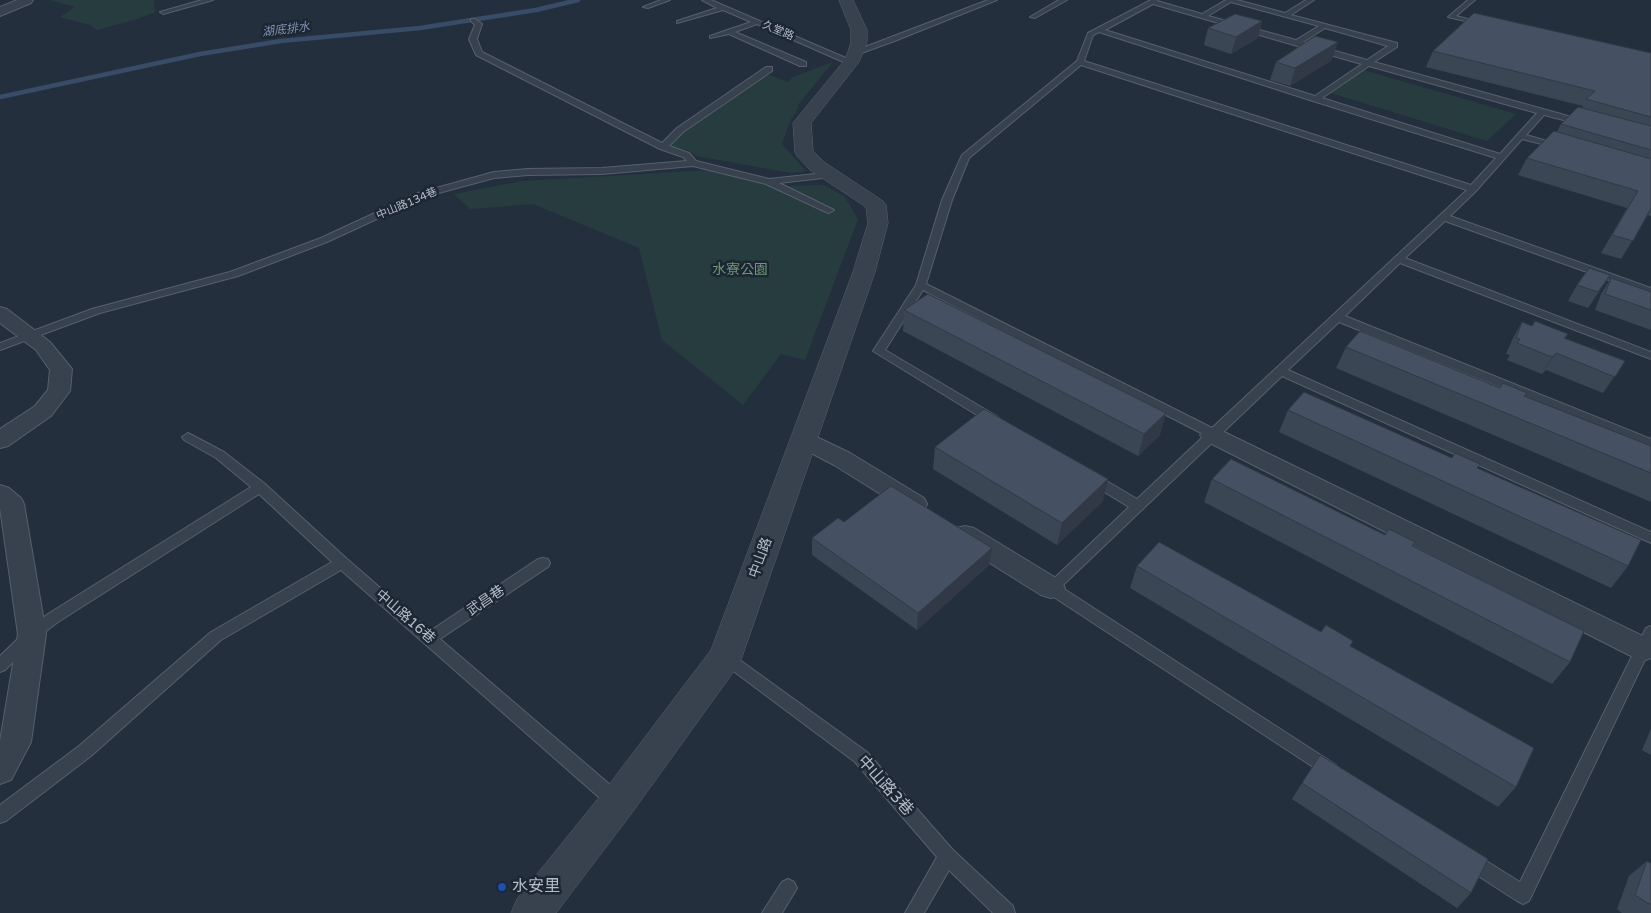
<!DOCTYPE html>
<meta charset="utf-8">
<style>
body{margin:0}
canvas{display:block;background:#242f3e}
</style>
<canvas width="1651" height="913"></canvas>
<script>
const ctx = document.querySelector('canvas').getContext('2d');
ctx.lineJoin = 'round';
function fill(path, color) { ctx.fillStyle = color; ctx.fill(path, 'evenodd'); }
const shape = rows => new Path2D(rows.map(r => 'M' + r).join(''));
function strokePath(path, color, width, dash) { ctx.strokeStyle = color; ctx.lineWidth = width; ctx.lineCap = dash ? 'butt' : 'round'; ctx.setLineDash(dash || []); ctx.stroke(path); }
function drawText(font, color, halo, rows, align = 'center') {
  ctx.font = font + ' "Varela Round","Noto Sans TC",sans-serif'; ctx.lineWidth = 5; ctx.setLineDash([]); ctx.textBaseline = 'middle'; ctx.strokeStyle = halo; ctx.fillStyle = color; for (const [text, x, y, turn = 0] of rows) {
    ctx.save(); ctx.translate(x, y); ctx.rotate((+turn || 0) * Math.PI / 180); ctx.textAlign = isNaN(turn) ? turn : align; if (halo) ctx.strokeText(text, 0, 0); ctx.fillText(text, 0, 0); ctx.restore();
  }
}
fill(shape([
 [50,0,154,0,155,12,137,19,97,30,90,25,60,17,75,7],
 [833,62,797,106,799,107,790,121,782,144,806,171,790,173,697,156,687,150,667,146,684,129,764,73,788,82,793,77],
 [1363,70,1516,114,1487,141,1331,93],
 [711,170,786,186,824,185,844,196,858,219,805,360,781,354,743,405,662,340,639,248,533,204,470,209,454,194,523,181]
]), '#263c3f');
strokePath(shape([
 [0,97,200,54,281,41,420,28,536,10,578,0]
]), '#394c67', 4.5);
const service = shape([
 [202,0,213,0,163,14,160,12,202,0],
 [661,0,670,0,648,8,643,7,661,0],
 [702,0,711,0,855,62,848,64,757,24,735,32,806,62,806,66,800,66,729,34,710,38,710,36,751,22,723,10,677,23,677,21,717,8,702,0],
 [988,0,997,0,897,40,859,54,852,52,988,0],
 [1059,0,1067,0,1035,18,1030,17,1059,0],
 [1151,0,1158,0,1157,1,1202,14,1226,0,1237,0,1285,13,1306,0,1314,0,1291,15,1397,43,1397,47,1374,62,1586,121,1587,123,1583,125,1544,115,1526,135,1561,145,1561,149,1522,139,1476,191,1450,216,1651,288,1651,295,1445,221,1405,258,1651,352,1651,359,1400,263,1345,316,1651,439,1651,448,1339,322,1288,370,1651,532,1651,543,1282,376,1061,587,1336,765,1338,770,1336,775,1330,778,1046,592,1044,588,1129,507,1088,482,1087,479,1088,476,1098,476,1137,499,1205,435,923,290,885,350,998,417,1000,420,998,423,990,423,873,351,916,285,942,200,962,155,1077,61,1088,33,1151,0],
 [1231,2,1319,26,1296,40,1208,16,1231,2],
 [1153,4,1294,45,1362,64,1315,96,1105,30,1153,4],
 [1325,28,1388,46,1367,60,1303,42,1325,28],
 [1099,32,1313,101,1496,158,1471,185,1084,61,1093,35,1099,32],
 [1081,65,1467,190,1212,428,926,284,952,200,969,158,1081,65],
 [1369,66,1537,113,1500,154,1322,98,1369,66],
 [1468,0,1475,0,1456,16,1483,23,1483,25,1448,17,1468,0],
 [471,19,475,19,482,24,477,39,482,52,662,143,677,128,766,67,772,67,772,71,683,132,669,146,689,153,696,161,769,179,834,172,835,174,831,177,779,183,834,210,829,213,826,212,766,184,693,166,602,174,528,175,494,178,424,197,327,242,238,276,100,313,0,350,0,343,92,309,230,272,321,238,418,193,494,172,528,169,602,168,687,161,683,157,660,149,476,55,469,39,475,25,471,21,471,19],
 [188,433,224,452,265,484,347,559,430,631,538,559,543,558,548,559,550,563,548,567,440,639,622,795,624,801,622,807,616,809,610,807,341,570,221,640,91,756,6,821,0,823,0,805,79,746,211,632,332,562,259,494,58,622,37,638,5,670,0,672,0,656,27,630,48,614,251,487,216,458,184,440,182,437,188,433],
 [1651,626,1651,647,1529,901,1523,904,1517,901,1463,866,1460,860,1463,854,1469,851,1475,854,1520,882,1644,632,1646,628,1651,626],
 [725,651,730,653,867,752,953,850,1013,906,1015,913,993,913,949,870,924,913,905,913,937,857,855,762,720,661,717,657,720,653,725,651],
 [788,879,794,882,797,888,782,913,762,913,782,882,788,879]
]);
const minor = shape([
 [17,0,33,0,31,3,0,16,0,7,17,0],
 [0,307,7,309,50,342,72,369,70,391,51,416,8,446,0,448,0,429,35,406,48,390,50,370,36,350,0,323,0,307],
 [1212,427,1220,430,1651,640,1651,658,1643,661,1633,657,1204,440,1200,435,1204,430,1212,427],
 [804,431,850,453,924,498,927,504,924,510,915,513,906,510,834,465,796,445,792,439,796,433,804,431],
 [0,485,9,488,21,498,24,504,46,634,31,742,11,780,0,784,0,741,18,634,0,508,0,485],
 [965,526,974,528,1061,581,1065,588,1061,595,1051,598,1041,595,956,542,952,535,956,528,965,526]
]);
const tertiary = shape([
 [839,0,853,0,867,30,867,42,859,62,811,123,813,151,824,162,883,201,886,205,888,223,875,272,742,657,737,667,631,814,556,913,511,913,517,899,605,790,711,650,853,272,868,223,866,207,810,170,797,156,795,152,793,123,844,61,848,52,851,42,851,30,839,0]
]);
strokePath(service, '#565f6c', 2);
strokePath(minor, '#565f6c', 2);
strokePath(tertiary, '#565f6c', 1);
fill(service, '#38414e');
fill(minor, '#38414e');
fill(tertiary, '#38414e');
fill(shape([
 [1262,21,1258,38,1231,54,1204,45,1208,28],
 [1433,51,1651,53,1651,216,1648,215,1621,259,1601,253,1627,208,1518,175,1527,158,1557,132,1561,124,1582,108,1583,106,1426,67],
 [1332,60,1290,86,1270,80,1276,62],
 [1611,278,1651,292,1651,330,1595,310,1601,294],
 [1577,285,1600,291,1588,308,1568,301],
 [904,310,1160,435,1138,456,903,331],
 [1522,322,1532,326,1568,334,1565,339,1625,361,1603,393,1546,370,1542,374,1507,360,1510,355,1506,354,1513,338],
 [1346,347,1500,388,1525,396,1651,446,1651,502,1336,368],
 [1288,410,1452,458,1477,468,1628,566,1611,588,1279,432],
 [935,447,1103,501,1057,545,933,469],
 [1212,479,1385,535,1412,546,1570,662,1552,684,1204,502],
 [844,522,992,548,989,565,917,630,812,555,812,538],
 [1137,566,1321,632,1353,641,1350,646,1516,787,1498,807,1130,588],
 [1651,729,1651,755,1642,750],
 [1302,783,1471,893,1457,908,1292,799],
 [1647,861,1651,864,1651,913,1622,913,1617,909,1629,876]
]), '#3b4654');
fill(shape([
 [1262,21,1258,38,1231,54,1236,37],
 [1338,42,1332,60,1290,86,1295,68],
 [1610,275,1600,291,1588,308,1598,292],
 [1568,334,1558,350,1542,374,1564,338],
 [1166,413,1160,435,1138,456,1144,434],
 [1108,479,1103,501,1057,545,1062,523],
 [992,548,989,565,917,630,918,613]
]), '#303945');
const building = shape([
 [1474,13,1651,53,1651,117,1586,99,1595,91,1433,51,1474,13],
 [1235,14,1262,21,1236,37,1208,28,1235,14],
 [1315,36,1338,42,1295,68,1276,62,1315,36],
 [1578,107,1651,126,1651,150,1561,124,1578,107],
 [1554,131,1651,159,1651,208,1633,241,1612,235,1638,191,1527,158,1554,131],
 [1589,268,1610,275,1598,292,1577,285,1589,268],
 [1611,278,1651,292,1651,310,1605,294,1611,278],
 [928,294,1166,413,1144,434,904,310,928,294],
 [1535,321,1568,334,1564,338,1625,361,1615,377,1556,353,1552,357,1517,343,1520,339,1516,338,1522,322,1532,326,1535,321],
 [1360,331,1500,388,1503,383,1527,393,1524,396,1651,446,1651,473,1346,347,1360,331],
 [1304,392,1452,458,1455,453,1480,464,1477,468,1641,540,1628,566,1288,410,1304,392],
 [984,409,1108,479,1062,523,935,447,984,409],
 [1231,459,1385,535,1389,529,1415,542,1412,546,1584,631,1570,662,1212,479,1231,459],
 [891,486,992,548,918,613,812,538,838,518,844,522,891,486],
 [1159,542,1321,632,1326,625,1353,641,1350,646,1534,748,1516,787,1137,566,1159,542],
 [1320,755,1488,859,1471,893,1302,783,1320,755],
 [1647,861,1651,864,1651,905,1635,895,1647,861]
]);
fill(building, '#455162');
strokePath(building, '#303945', 1);
for (const [x, y, r, color] of [
 [502,887,5,"#1a4fb4"]
]) { const dot = new Path2D(); dot.arc(x, y, r, 0, 2 * Math.PI); ctx.fillStyle = color; ctx.fill(dot); strokePath(dot, '#1d2633', 2); }
drawText('11px', '#b4bcc9', '#1d2633', [
 ["久堂路",778,31,23],
 ["中山路134巷",407,204,-23]
]);
drawText('italic 12px', '#7c92b1', '#1d2633', [
 ["湖底排水",286,30,-7]
]);
drawText('14px', '#6b9a76', '#1d2633', [
 ["水寮公園",740,270]
]);
drawText('14px', '#b4bcc9', '#1d2633', [
 ["中山路",761,558,-70],
 ["武昌巷",486,601,-34],
 ["中山路16巷",405,617,41]
]);
drawText('16px', '#b4bcc9', '#1d2633', [
 ["中山路3巷",885,786,48]
]);
drawText('16px', '#b4bcc9', '#1d2633', [
 ["水安里",512,887]
], 'left');
</script>
